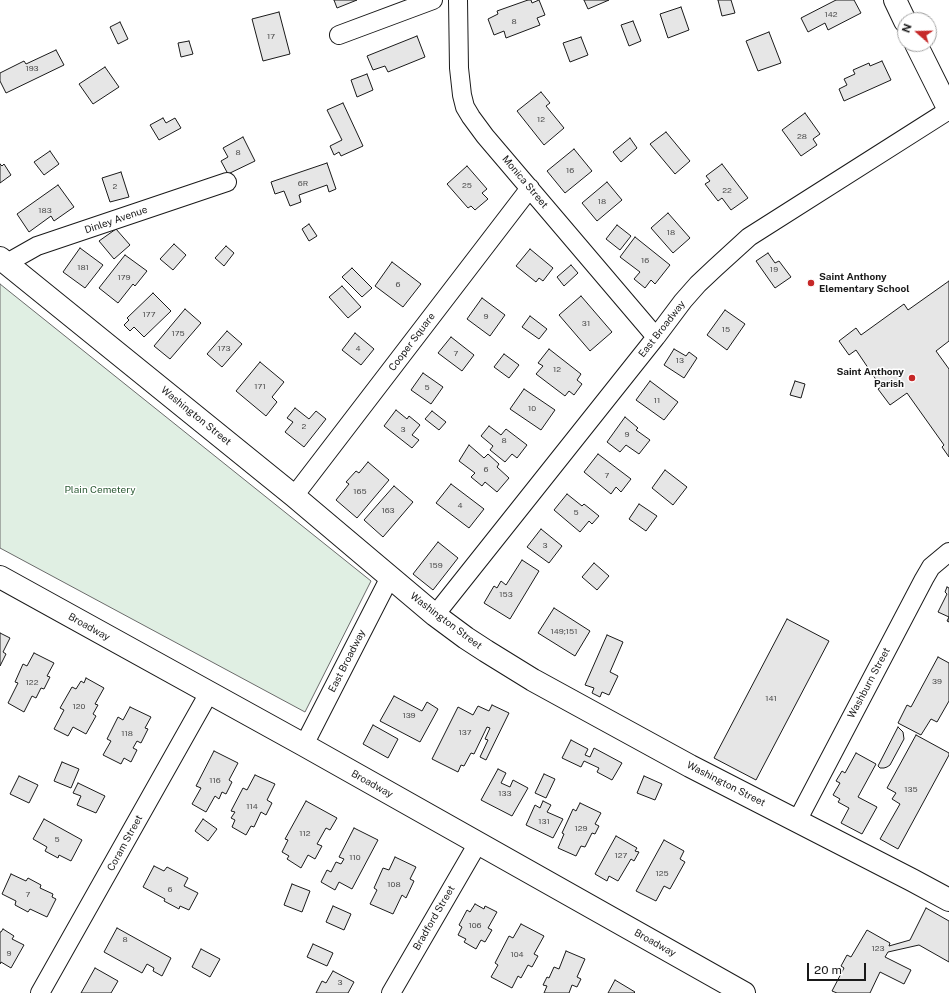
<!DOCTYPE html>
<style>
body{margin:0}
#map{position:relative;width:949px;height:993px;overflow:hidden;background:#fff;font-family:"Public Sans",sans-serif}
canvas{display:block}
.north{position:absolute;left:897px;top:12px;width:40px;height:40px;box-sizing:border-box;background:#fff;border:1px solid #a3a3a3;border-radius:50%;rotate:290deg;font-size:11px;font-weight:700;line-height:16px;text-align:center;color:#1a1a1a}
.north::after{content:'';display:block;margin:auto;width:14px;height:18px;background:#c62828;clip-path:polygon(50% 0,100% 100%,50% 72%,0 100%)}
.scale{position:absolute;left:807px;top:963px;width:59px;height:18px;box-sizing:border-box;border:2px solid #1a1a1a;border-top:0;padding-left:5px;font-size:12px;line-height:14px;white-space:nowrap;color:#1a1a1a;-webkit-text-stroke:3px #fff;paint-order:stroke}
</style>
<div id="map">
<canvas width="949" height="993"></canvas>
<div class="north">N</div>
<div class="scale">20 m</div>
</div>
<script>
const ctx = document.querySelector('canvas').getContext('2d');
ctx.lineJoin = 'round';
function fill(path, color) { ctx.fillStyle = color; ctx.fill(path, 'evenodd'); }
const shape = rows => new Path2D(rows.map(r => 'M' + r).join(''));
function strokePath(path, color, width, dash) { ctx.strokeStyle = color; ctx.lineWidth = width; ctx.lineCap = dash ? 'butt' : 'round'; ctx.setLineDash(dash || []); ctx.stroke(path); }
function drawText(font, color, halo, rows, align = 'center') {
  ctx.font = font + ' "Public Sans",sans-serif'; ctx.lineWidth = 3; ctx.setLineDash([]); ctx.textBaseline = 'middle'; ctx.strokeStyle = halo; ctx.fillStyle = color; for (const [text, x, y, turn = 0] of rows) {
    ctx.save(); ctx.translate(x, y); ctx.rotate((+turn || 0) * Math.PI / 180); ctx.textAlign = isNaN(turn) ? turn : align; if (halo) ctx.strokeText(text, 0, 0); ctx.fillText(text, 0, 0); ctx.restore();
  }
}
const green = shape([
 [0,284,371,581,305,712,0,548,0,284]
]);
fill(green, '#e0efe3');
strokePath(green, '#6a6a6a', 1);
const building = shape([
 [334,0,357,0,337,8,334,0],
 [528,0,531,0,532,3,539,0,545,15,537,18,540,25,506,38,504,31,494,35,488,19,498,14,497,11,528,0],
 [584,0,609,0,588,9,584,0],
 [718,0,731,0,735,13,722,16,718,0],
 [836,0,854,0,861,13,828,30,825,23,808,32,801,18,836,0],
 [681,7,689,30,668,38,660,14,681,7],
 [279,12,290,54,263,61,252,19,279,12],
 [633,21,641,41,629,46,621,25,633,21],
 [120,22,128,39,118,44,110,27,120,22],
 [769,32,781,63,758,71,746,41,769,32],
 [417,36,425,57,388,72,385,66,373,70,367,56,417,36],
 [581,37,588,55,570,62,563,43,581,37],
 [189,41,193,54,181,57,178,43,189,41],
 [56,50,64,65,6,93,0,81,0,73,24,61,26,64,56,50],
 [882,61,891,80,844,101,839,89,847,85,844,79,855,74,853,70,869,63,870,66,882,61],
 [105,67,119,87,93,104,79,84,105,67],
 [367,74,373,90,357,97,351,80,367,74],
 [541,92,550,103,546,106,564,128,544,145,517,111,541,92],
 [343,103,363,146,341,156,339,152,334,155,330,146,342,140,327,110,343,103],
 [805,113,820,134,813,139,817,145,801,156,782,130,805,113],
 [163,118,166,123,175,118,181,128,159,140,150,125,163,118],
 [666,132,690,161,675,174,650,144,666,132],
 [243,137,255,161,228,174,221,161,228,157,223,148,243,137],
 [630,138,637,148,621,162,613,152,630,138],
 [574,149,592,171,565,193,547,171,574,149],
 [50,151,59,164,44,175,34,162,50,151],
 [327,163,336,189,329,192,327,185,299,195,301,202,290,206,284,191,275,194,271,182,327,163],
 [0,164,2,166,4,164,11,175,0,183,0,164],
 [722,164,748,198,731,210,722,198,718,201,705,184,710,181,706,176,722,164],
 [467,166,487,189,482,193,488,199,475,210,471,206,468,208,447,184,467,166],
 [121,172,129,197,110,202,102,178,121,172],
 [607,182,622,200,597,221,582,203,607,182],
 [58,185,74,207,54,221,51,216,29,232,17,214,58,185],
 [668,213,690,238,673,253,651,228,668,213],
 [309,224,317,236,309,241,302,229,309,224],
 [617,225,631,236,620,250,606,239,617,225],
 [116,229,130,245,114,259,99,241,116,229],
 [635,237,670,265,655,284,651,280,645,288,634,279,640,272,620,257,635,237],
 [174,244,186,255,173,270,160,259,174,244],
 [226,246,234,253,224,266,215,258,226,246],
 [80,248,103,265,85,288,63,272,80,248],
 [530,249,553,268,543,281,539,278,536,282,516,266,530,249],
 [768,253,775,263,779,261,791,277,775,288,756,261,768,253],
 [125,255,147,271,135,286,133,284,118,303,99,288,125,255],
 [392,262,421,284,403,307,375,286,392,262],
 [571,265,578,273,564,286,557,277,571,265],
 [352,268,372,288,362,297,342,277,352,268],
 [949,281,949,341,936,351,949,369,949,457,942,447,944,445,907,393,890,405,878,389,881,387,856,350,849,355,839,341,856,328,861,335,904,304,908,310,949,281],
 [342,286,361,307,348,318,329,297,342,286],
 [153,293,171,311,144,337,134,327,130,331,124,325,129,320,127,318,153,293],
 [581,296,612,332,590,351,559,315,581,296],
 [482,298,505,315,490,336,467,319,482,298],
 [185,309,201,323,170,359,154,346,185,309],
 [725,310,745,324,727,350,707,335,725,310],
 [530,316,547,329,539,339,522,327,530,316],
 [227,331,242,344,222,367,207,354,227,331],
 [355,333,374,349,361,365,342,350,355,333],
 [451,337,474,355,462,371,438,353,451,337],
 [549,349,581,374,577,380,582,384,574,395,569,391,565,396,536,374,543,366,538,363,549,349],
 [674,349,686,356,689,352,697,358,684,378,664,365,674,349],
 [504,354,519,365,509,378,494,367,504,354],
 [260,362,284,382,272,397,277,402,266,416,236,391,260,362],
 [423,373,443,387,431,404,411,390,423,373],
 [650,381,678,402,664,420,636,400,650,381],
 [795,381,805,384,801,398,790,395,795,381],
 [524,389,555,410,541,430,510,409,524,389],
 [295,408,309,419,316,411,326,419,304,447,285,432,293,422,287,418,295,408],
 [396,410,407,419,409,416,420,425,412,435,419,440,412,448,384,426,396,410],
 [432,411,446,422,439,430,425,419,432,411],
 [625,417,638,428,636,430,650,440,639,454,626,445,620,452,607,442,625,417],
 [489,426,501,435,506,429,527,445,517,458,512,454,505,462,490,450,493,446,481,436,489,426],
 [469,445,484,458,488,454,499,464,497,467,509,478,497,492,485,482,482,486,471,477,475,473,459,461,469,445],
 [598,454,631,479,621,492,616,487,611,494,584,472,598,454],
 [368,462,389,480,357,518,336,500,349,484,346,482,356,471,359,473,368,462],
 [665,470,687,487,673,505,652,488,665,470],
 [451,484,484,509,469,528,436,503,451,484],
 [394,486,413,502,383,537,364,520,394,486],
 [567,494,582,506,584,504,599,516,592,524,589,521,580,532,554,510,567,494],
 [639,504,657,516,646,531,629,519,639,504],
 [541,529,562,546,549,563,527,547,541,529],
 [438,542,458,558,433,590,413,574,438,542],
 [522,560,539,571,510,619,484,603,494,586,497,588,501,581,506,585,522,560],
 [594,563,609,576,597,590,582,577,594,563],
 [947,587,949,588,949,622,947,621,949,617,938,612,947,594,945,592,947,587],
 [554,608,590,631,575,656,538,633,554,608],
 [787,619,829,641,756,780,714,758,787,619],
 [0,633,10,638,3,652,6,654,0,666,0,633],
 [607,635,623,642,610,672,618,676,609,695,602,692,600,697,592,693,594,688,585,685,607,635],
 [34,653,54,663,47,676,50,677,44,689,41,688,36,698,32,696,24,712,8,703,18,683,15,682,23,664,27,666,34,653],
 [938,657,949,663,949,701,937,722,931,719,921,735,898,723,907,705,911,707,938,657],
 [86,678,104,688,95,704,98,705,93,714,96,716,86,734,73,727,68,736,54,729,64,710,60,708,72,687,76,689,81,681,84,683,86,678],
 [394,696,422,711,427,702,438,709,420,742,380,721,394,696],
 [492,705,509,713,486,760,480,757,488,740,485,739,490,728,487,727,474,754,471,753,464,766,461,765,458,772,432,759,458,707,473,715,478,706,489,711,492,705],
 [130,707,151,717,145,728,148,729,141,743,137,741,133,748,137,750,131,762,124,758,121,764,103,755,111,741,107,739,118,717,123,720,130,707],
 [373,725,398,739,388,758,363,744,373,725],
 [898,727,903,732,904,739,890,765,887,767,884,768,880,768,878,766,898,727],
 [916,735,949,753,949,755,898,849,880,839,900,804,892,799,896,793,887,788,916,735],
 [571,740,588,749,585,755,590,757,594,748,622,763,612,780,597,772,599,768,584,761,581,767,562,758,571,740],
 [214,751,238,763,229,780,232,782,226,794,222,792,219,799,215,796,206,812,192,804,201,788,196,786,214,751],
 [856,753,876,764,858,797,877,807,862,834,841,823,849,808,838,802,840,799,833,795,840,783,836,781,842,771,845,773,856,753],
 [62,762,79,769,71,788,54,781,62,762],
 [498,769,506,773,501,783,510,787,513,780,528,788,512,816,481,800,498,769],
 [544,774,555,779,546,798,535,793,544,774],
 [255,775,275,784,267,800,272,803,266,815,261,812,254,827,251,826,246,835,232,827,235,820,231,818,235,812,231,811,243,788,247,790,255,775],
 [19,776,38,785,29,803,10,794,19,776],
 [644,776,662,784,655,800,637,793,644,776],
 [78,783,105,796,96,813,77,805,81,796,73,793,78,783],
 [306,801,337,818,330,830,326,828,317,844,322,846,315,859,308,855,301,868,287,859,289,856,282,852,288,840,285,839,306,801],
 [543,801,551,805,547,812,563,819,553,838,526,825,535,805,540,808,543,801],
 [580,803,601,813,595,824,599,826,595,834,592,833,585,847,581,846,576,856,558,848,564,834,562,833,573,809,576,811,580,803],
 [44,819,82,840,71,861,59,855,58,858,45,851,47,847,33,839,44,819],
 [203,819,217,829,208,841,195,831,203,819],
 [354,828,378,840,352,889,339,882,335,890,321,882,327,870,331,872,336,862,341,864,344,859,339,857,354,828],
 [616,836,637,848,635,851,639,852,634,861,631,859,618,881,609,876,607,881,595,874,616,836],
 [664,840,684,851,680,859,685,862,670,889,664,886,656,901,636,891,664,840],
 [395,857,416,867,410,879,414,881,406,898,402,895,393,914,370,904,377,890,374,888,383,868,389,870,395,857],
 [154,866,164,871,167,867,188,878,184,886,198,893,189,910,180,906,179,909,164,901,165,899,143,887,154,866],
 [11,874,26,881,28,878,41,885,40,888,53,894,52,897,56,899,47,917,30,909,28,912,15,905,16,901,2,894,11,874],
 [292,884,310,891,302,912,284,905,292,884],
 [475,904,484,909,485,906,497,912,488,928,492,930,485,942,481,940,476,949,464,942,466,939,458,935,462,927,459,925,467,910,470,912,475,904],
 [333,906,351,914,344,930,326,922,333,906],
 [926,908,949,921,949,962,919,945,888,952,885,957,911,970,904,984,880,972,870,993,837,993,832,991,844,968,841,966,847,955,851,957,867,930,890,943,889,946,910,940,926,908],
 [521,924,544,936,534,954,538,956,532,967,528,965,521,978,518,976,512,988,491,977,498,965,495,963,509,936,513,938,521,924],
 [117,928,171,958,162,976,153,971,154,968,147,964,142,973,104,952,117,928],
 [3,929,14,936,12,939,24,945,11,968,1,962,0,964,0,932,1,932,3,929],
 [313,944,333,953,327,966,307,957,313,944],
 [201,949,220,959,210,977,192,967,201,949],
 [566,951,585,959,577,977,581,979,577,987,572,985,569,993,544,993,547,986,543,985,547,977,549,978,554,967,559,969,566,951],
 [95,968,118,981,111,993,81,993,95,968],
 [333,971,354,982,348,993,316,993,322,981,326,983,333,971],
 [615,980,635,992,634,993,608,993,615,980]
]);
fill(building, '#e6e6e6');
strokePath(building, '#1a1a1a', 1);
const street = shape([
 [458,0,459,68,462,95,465,107,471,117,485,136,656,337],
 [339,35,433,0],
 [7,263,37,246,227,182],
 [294,496,530,188],
 [435,615,656,337,683,301,698,284,715,268,749,237,949,110],
 [304,745,390,577],
 [797,821,924,579,931,567,949,552],
 [40,993,209,693],
 [391,993,478,843]
]);
const secondary = shape([
 [895,0,905,21],
 [916,44,949,110],
 [0,258,294,496,435,615,466,638,486,651,533,680,690,766,912,880,949,900]
]);
const primary = shape([
 [0,577,304,745,744,993]
]);
strokePath(street, '#1a1a1a', 20);
strokePath(secondary, '#1a1a1a', 24);
strokePath(primary, '#1a1a1a', 24);
strokePath(street, '#fff', 18);
strokePath(secondary, '#fff', 22);
strokePath(primary, '#fff', 22);
for (const [x, y, r, color] of [
 [811,283,4,"#c62828"],
 [912,378,4,"#c62828"]
]) { const dot = new Path2D(); dot.arc(x, y, r, 0, 2 * Math.PI); ctx.fillStyle = color; ctx.fill(dot); strokePath(dot, '#fff', 1.5); }
drawText('8px', '#4d4d4d', null, [
 ["142",831,15],
 ["8",514,22],
 ["17",271,37],
 ["193",32,69],
 ["12",541,120],
 ["28",802,137],
 ["8",238,153],
 ["16",570,171],
 ["6R",303,184],
 ["25",467,186],
 ["2",115,187],
 ["22",727,191],
 ["18",602,202],
 ["183",45,211],
 ["18",671,233],
 ["16",645,261],
 ["181",83,268],
 ["19",774,270],
 ["179",124,278],
 ["6",398,285],
 ["177",149,315],
 ["9",486,317],
 ["31",586,324],
 ["15",726,330],
 ["175",178,334],
 ["173",224,349],
 ["4",358,349],
 ["7",456,354],
 ["13",680,361],
 ["12",557,370],
 ["171",260,387],
 ["5",427,388],
 ["11",657,401],
 ["10",532,409],
 ["2",304,427],
 ["3",403,430],
 ["9",627,435],
 ["8",504,441],
 ["6",486,470],
 ["7",607,476],
 ["165",360,492],
 ["4",460,506],
 ["163",388,511],
 ["5",576,513],
 ["3",545,546],
 ["159",436,566],
 ["153",506,595],
 ["149;151",564,632],
 ["39",937,682],
 ["122",32,683],
 ["141",771,699],
 ["120",79,707],
 ["139",409,716],
 ["137",465,733],
 ["118",127,734],
 ["116",215,781],
 ["135",911,790],
 ["133",505,794],
 ["114",252,807],
 ["131",544,822],
 ["129",581,829],
 ["112",305,834],
 ["5",57,840],
 ["127",621,856],
 ["110",355,858],
 ["125",662,874],
 ["108",394,885],
 ["6",170,890],
 ["7",28,895],
 ["106",475,926],
 ["8",125,940],
 ["123",878,949],
 ["9",9,954],
 ["104",517,955],
 ["3",340,983]
]);
drawText('10px', '#1a1a1a', '#fff', [
 ["Monica Street",525,182,50],
 ["Dinley Avenue",116,220,-19],
 ["East Broadway",662,329,-52],
 ["Cooper Square",412,342,-53],
 ["Washington Street",196,416,39],
 ["Washington Street",446,621,37],
 ["Broadway",89,627,29],
 ["East Broadway",347,661,-63],
 ["Washburn Street",869,683,-62],
 ["Broadway",372,784,29],
 ["Washington Street",726,784,27],
 ["Coram Street",125,843,-61],
 ["Bradford Street",434,918,-60],
 ["Broadway",655,943,29]
]);
drawText('bold 10px', '#1a1a1a', '#fff', [
 ["Saint Anthony",819,277],
 ["Elementary School",819,289],
 ["Saint Anthony",904,372,"right"],
 ["Parish",904,384,"right"]
], 'left');
drawText('10px', '#2b5a34', '#fff', [
 ["Plain Cemetery",100,490]
]);
</script>
